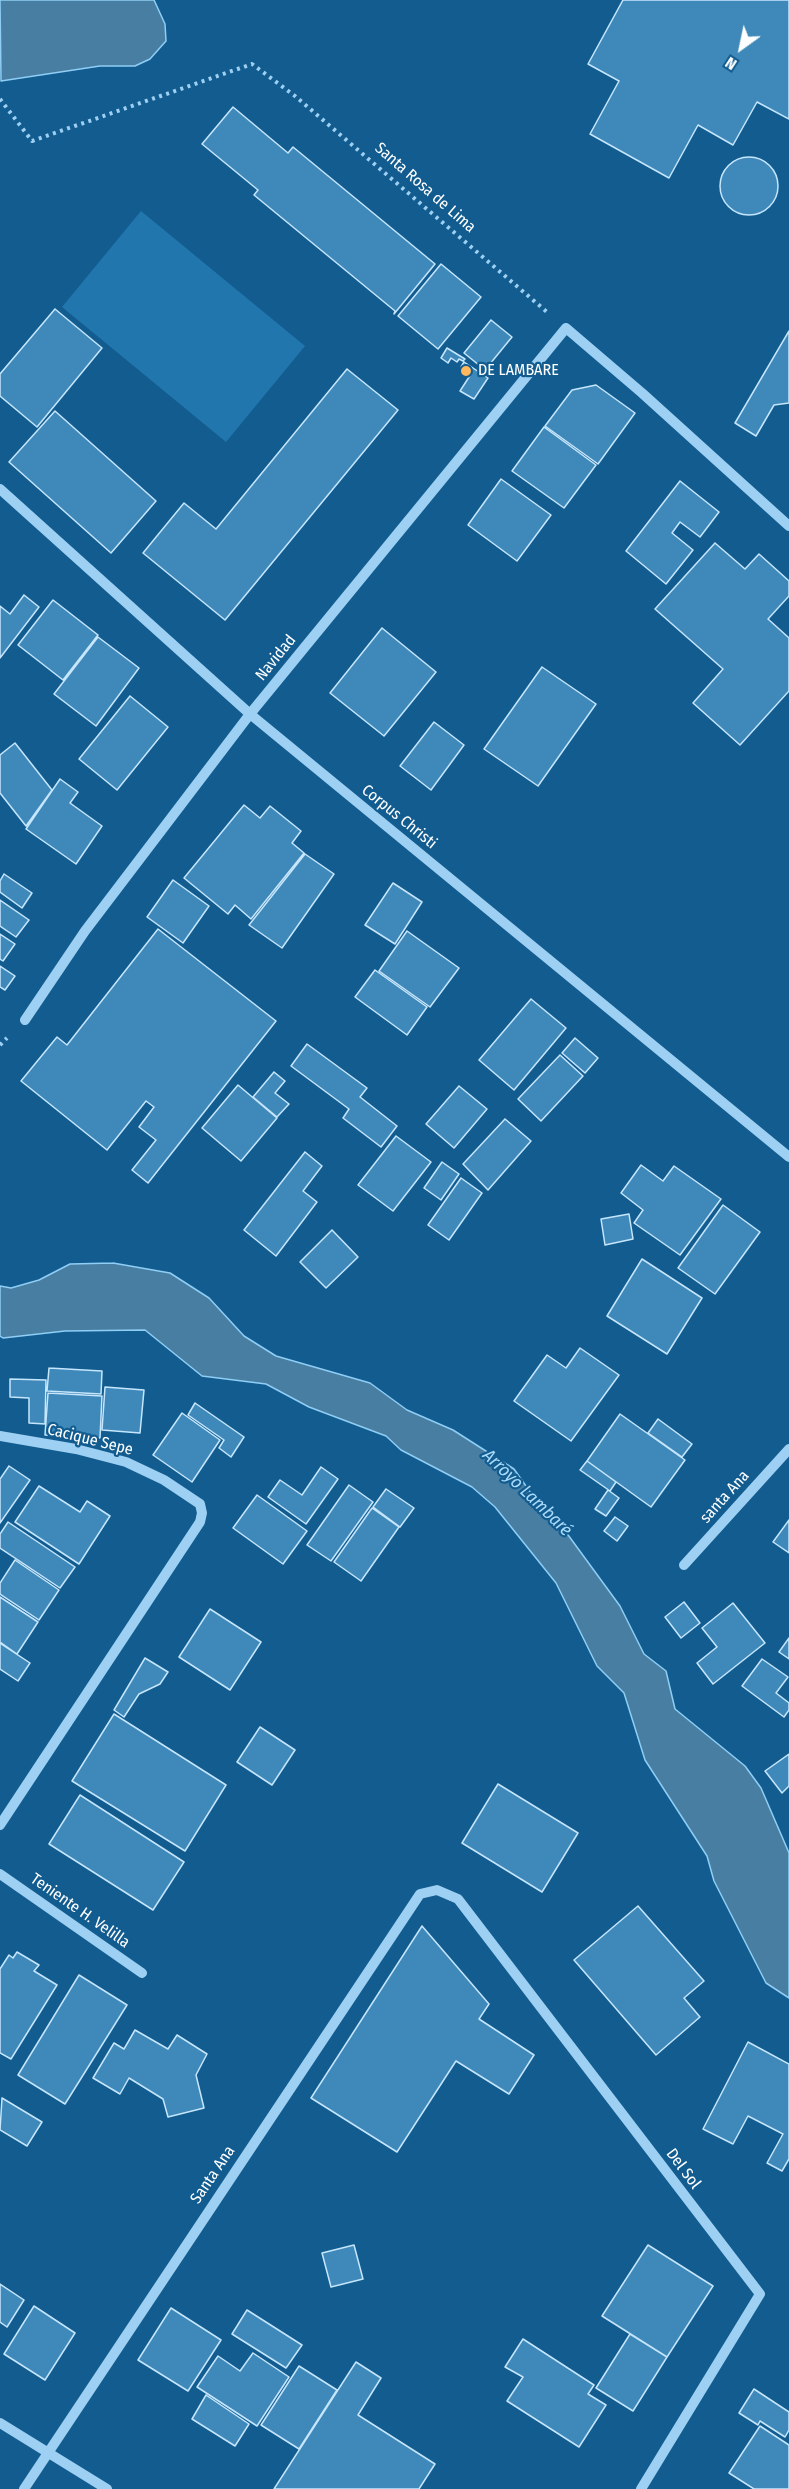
<!DOCTYPE html>
<meta charset="utf-8">
<style>
body{margin:0}
#map{position:relative;width:789px;height:2489px;overflow:hidden;background:#125c90;font-family:"Fira Sans Condensed",sans-serif}
canvas{display:block}
.north{position:absolute;left:711px;top:18px;width:60px;height:60px;-webkit-text-stroke:4px #125c90;paint-order:stroke;rotate:213deg;font-size:16px;font-weight:700;line-height:24px;text-align:center;color:#fff}
.north::after{content:'';display:block;margin:auto;width:21px;height:27px;background:#fff;clip-path:polygon(50% 0,100% 100%,50% 72%,0 100%)}
</style>
<div id="map">
<canvas width="789" height="2489"></canvas>
<div class="north">N</div>
</div>
<script>
const ctx = document.querySelector('canvas').getContext('2d');
ctx.lineJoin = 'round';
function fill(path, color) { ctx.fillStyle = color; ctx.fill(path, 'evenodd'); }
const shape = rows => new Path2D(rows.map(r => 'M' + r).join(''));
function strokePath(path, color, width, dash) { ctx.strokeStyle = color; ctx.lineWidth = width; ctx.lineCap = dash ? 'butt' : 'round'; ctx.setLineDash(dash || []); ctx.stroke(path); }
function drawText(font, color, halo, rows, align = 'center') {
  ctx.font = font + ' "Fira Sans Condensed",sans-serif'; ctx.lineWidth = 4.5; ctx.setLineDash([]); ctx.textBaseline = 'middle'; ctx.strokeStyle = halo; ctx.fillStyle = color; for (const [text, x, y, turn = 0] of rows) {
    ctx.save(); ctx.translate(x, y); ctx.rotate((+turn || 0) * Math.PI / 180); ctx.textAlign = isNaN(turn) ? turn : align; if (halo) ctx.strokeText(text, 0, 0); ctx.fillText(text, 0, 0); ctx.restore();
  }
}
fill(shape([
 [141,211,305,346,226,442,62,307]
]), '#2176ad');
const water = shape([
 [0,0,154,0,165,24,166,41,150,59,135,66,100,66,1,81,0,0],
 [113,1263,170,1273,209,1298,244,1336,276,1356,370,1383,407,1410,453,1430,514,1469,538,1503,563,1528,620,1606,644,1654,666,1671,675,1709,745,1766,761,1788,789,1853,789,1998,766,1983,714,1881,707,1856,645,1760,624,1693,597,1666,556,1583,495,1507,472,1487,401,1450,386,1436,309,1407,266,1384,202,1376,145,1330,65,1331,3,1338,0,1336,0,1286,11,1288,39,1280,70,1264,113,1263]
]);
fill(water, '#497ea3');
strokePath(water, '#8fcef5', 1.5);
const building = shape([
 [623,0,789,0,789,119,757,102,733,145,698,125,669,178,590,134,619,81,588,64,623,0],
 [233,107,288,153,293,147,435,264,394,314,395,311,254,195,258,190,202,144,233,107],
 '720 186a29 29 0 1 1 58 0a29 29 0 1 1-58 0Z',
 [441,264,481,297,438,349,398,316,441,264],
 [55,309,102,348,37,427,0,396,0,374,55,309],
 [491,320,512,337,485,370,464,353,491,320],
 [789,331,789,403,774,405,756,436,735,423,789,331],
 [447,348,465,359,463,361,459,359,457,362,451,358,448,363,441,358,447,348],
 [464,362,488,378,474,399,460,391,471,374,461,367,464,362],
 [347,369,398,410,225,620,143,553,184,503,216,529,347,369],
 [596,385,635,413,598,464,545,426,572,390,596,385],
 [55,411,156,501,111,553,9,462,55,411],
 [544,427,596,465,564,508,512,471,544,427],
 [501,479,551,515,517,561,468,525,501,479],
 [680,481,719,512,700,537,680,522,672,533,693,550,666,584,626,551,680,481],
 [715,543,745,569,759,554,789,581,789,596,768,619,789,638,789,691,740,745,693,703,723,669,655,609,715,543],
 [24,595,39,607,0,658,0,606,10,614,24,595],
 [53,600,98,635,63,680,18,645,53,600],
 [382,628,436,672,384,736,330,693,382,628],
 [98,637,139,668,96,726,54,694,98,637],
 [542,667,596,704,538,786,484,749,542,667],
 [130,696,168,727,117,790,79,759,130,696],
 [434,722,464,745,431,790,400,766,434,722],
 [15,743,52,790,26,826,0,793,0,755,15,743],
 [60,779,78,792,70,803,102,826,76,864,26,829,60,779],
 [244,805,260,818,270,806,301,831,292,843,304,853,251,919,235,905,228,914,184,878,244,805],
 [305,854,334,874,282,948,249,925,305,854],
 [4,874,32,893,22,908,0,892,0,881,4,874],
 [173,880,209,906,183,943,147,917,173,880],
 [393,883,422,902,395,944,365,925,393,883],
 [0,900,29,920,16,937,0,926,0,900],
 [158,929,276,1021,148,1183,132,1170,156,1140,139,1127,154,1107,146,1101,107,1150,21,1081,57,1037,67,1045,158,929],
 [407,931,459,968,430,1007,379,971,407,931],
 [0,934,15,944,3,961,0,959,0,934],
 [0,966,15,976,5,990,0,987,0,966],
 [375,970,427,1007,407,1035,355,997,375,970],
 [531,999,566,1028,514,1090,479,1060,531,999],
 [575,1038,598,1058,585,1073,562,1053,575,1038],
 [307,1044,367,1088,360,1097,397,1126,381,1147,343,1118,349,1109,291,1066,307,1044],
 [560,1055,583,1076,541,1121,518,1099,560,1055],
 [274,1072,285,1081,275,1093,289,1104,277,1117,253,1097,274,1072],
 [238,1085,277,1118,241,1161,202,1128,238,1085],
 [459,1086,487,1109,454,1148,426,1124,459,1086],
 [505,1119,531,1141,488,1190,463,1164,505,1119],
 [396,1136,431,1162,393,1211,358,1185,396,1136],
 [305,1152,322,1166,303,1191,317,1202,276,1256,244,1230,305,1152],
 [442,1162,459,1174,441,1200,424,1188,442,1162],
 [641,1165,663,1181,674,1166,721,1199,680,1255,634,1223,643,1210,621,1193,641,1165],
 [461,1178,482,1193,449,1240,428,1225,461,1178],
 [723,1205,760,1232,715,1294,678,1268,723,1205],
 [629,1214,633,1239,605,1245,601,1219,629,1214],
 [332,1230,358,1257,326,1288,300,1262,332,1230],
 [642,1259,702,1298,667,1354,607,1316,642,1259],
 [580,1348,619,1375,571,1441,514,1401,547,1355,566,1368,580,1348],
 [49,1368,102,1371,101,1394,47,1391,49,1368],
 [10,1379,46,1380,45,1424,29,1423,29,1398,10,1397,10,1379],
 [105,1387,144,1390,140,1433,102,1430,105,1387],
 [48,1393,102,1396,100,1438,45,1435,48,1393],
 [195,1403,244,1437,231,1457,219,1448,224,1440,188,1415,195,1403],
 [182,1413,220,1440,192,1482,153,1455,182,1413],
 [620,1414,685,1460,651,1507,587,1461,620,1414],
 [658,1419,692,1444,682,1457,648,1433,658,1419],
 [587,1461,616,1482,610,1491,580,1470,587,1461],
 [9,1466,30,1480,0,1523,0,1479,9,1466],
 [321,1467,338,1479,306,1524,268,1497,280,1480,302,1495,321,1467],
 [349,1485,373,1502,331,1561,307,1545,349,1485],
 [39,1486,80,1512,87,1501,110,1516,79,1564,15,1522,39,1486],
 [386,1489,414,1508,400,1527,373,1507,386,1489],
 [608,1490,619,1498,606,1516,595,1509,608,1490],
 [257,1495,307,1531,283,1564,233,1528,257,1495],
 [372,1508,399,1527,361,1581,334,1562,372,1508],
 [615,1517,628,1526,617,1541,604,1531,615,1517],
 [789,1520,789,1553,773,1542,789,1520],
 [8,1522,75,1567,60,1588,0,1548,0,1534,8,1522],
 [15,1560,59,1590,39,1620,0,1594,0,1583,15,1560],
 [0,1597,38,1622,17,1654,0,1642,0,1597],
 [684,1602,700,1623,681,1638,665,1617,684,1602],
 [733,1603,765,1643,713,1684,697,1663,717,1647,702,1628,733,1603],
 [210,1609,261,1642,230,1690,179,1657,210,1609],
 [789,1638,789,1659,779,1652,789,1638],
 [0,1643,30,1663,18,1681,0,1669,0,1643],
 [145,1658,168,1672,160,1684,139,1694,124,1717,114,1710,145,1658],
 [762,1659,788,1677,776,1693,789,1703,789,1710,784,1717,742,1686,762,1659],
 [114,1714,226,1785,185,1851,72,1781,114,1714],
 [260,1727,295,1750,272,1785,237,1762,260,1727],
 [789,1754,789,1786,782,1793,765,1771,789,1754],
 [498,1784,578,1833,542,1892,462,1843,498,1784],
 [80,1795,184,1862,153,1910,49,1844,80,1795],
 [638,1906,704,1981,684,1998,700,2017,656,2055,574,1960,638,1906],
 [422,1926,489,2004,479,2019,534,2055,509,2094,456,2061,397,2152,311,2098,422,1926],
 [17,1952,39,1965,34,1971,57,1985,11,2059,0,2053,0,1969,9,1955,13,1958,17,1952],
 [79,1975,127,2005,65,2104,18,2075,79,1975],
 [135,2030,168,2049,177,2035,207,2054,196,2075,204,2108,168,2117,163,2099,129,2078,120,2094,93,2078,114,2043,124,2049,135,2030],
 [748,2042,789,2064,789,2159,782,2171,767,2163,783,2134,748,2116,733,2144,703,2129,748,2042],
 [2,2098,42,2122,27,2146,0,2130,2,2098],
 [354,2245,363,2279,331,2287,322,2253,354,2245],
 [648,2245,713,2286,667,2357,602,2316,648,2245],
 [0,2284,24,2300,7,2327,0,2322,0,2284],
 [34,2306,75,2333,45,2380,4,2354,34,2306],
 [171,2308,221,2340,188,2391,138,2360,171,2308],
 [247,2310,302,2345,286,2368,232,2334,247,2310],
 [630,2334,667,2357,633,2411,596,2388,630,2334],
 [523,2339,594,2385,588,2394,606,2405,579,2447,507,2401,523,2377,505,2367,523,2339],
 [253,2353,289,2377,257,2426,197,2387,218,2356,240,2371,253,2353],
 [356,2362,381,2378,358,2415,435,2464,419,2489,274,2489,356,2362],
 [299,2366,337,2390,299,2449,261,2425,299,2366],
 [754,2389,789,2412,789,2430,785,2437,760,2421,758,2425,739,2413,754,2389],
 [206,2395,249,2424,235,2446,192,2419,206,2395],
 [760,2426,789,2445,789,2489,754,2489,729,2473,760,2426]
]);
fill(building, '#3f89ba');
strokePath(building, '#c5e6fd', 1.5);
strokePath(shape([
 [0,99,32,141,252,64,295,96,547,312],
 [0,1045,7,1038]
]), '#9dd0f2', 4, [3, 4.5]);
strokePath(shape([
 [0,489,250,714,789,1157],
 [25,1020,85,931,250,714,566,328,642,393,789,526],
 [0,1436,76,1449,126,1462,164,1480,200,1504,202,1513,200,1522,0,1825],
 [684,1565,789,1449],
 [0,1874,142,1973],
 [0,2423,107,2489],
 [24,2489,420,1894,437,1890,458,1899,760,2294,641,2489]
]), '#9dd0f2', 10);
for (const [x, y, r, color] of [
 [466,371,6,"#ffb85e"]
]) { const dot = new Path2D(); dot.arc(x, y, r, 0, 2 * Math.PI); ctx.fillStyle = color; ctx.fill(dot); strokePath(dot, '#125c90', 2); }
drawText('16px', '#fff', '#125c90', [
 ["Santa Rosa de Lima",425,188,41],
 ["Navidad",276,658,-51],
 ["Corpus Christi",399,817,39],
 ["Cacique Sepe",90,1440,14],
 ["santa Ana",725,1497,-48],
 ["Teniente H. Velilla",80,1911,35],
 ["Del Sol",683,2169,53],
 ["Santa Ana",213,2175,-56]
]);
drawText('16px', '#fff', '#125c90', [
 ["DE LAMBARE",478,371]
], 'left');
drawText('italic 18px', '#a9daf9', '#125c90', [
 ["Arroyo Lambaré",527,1493,44]
]);
</script>
